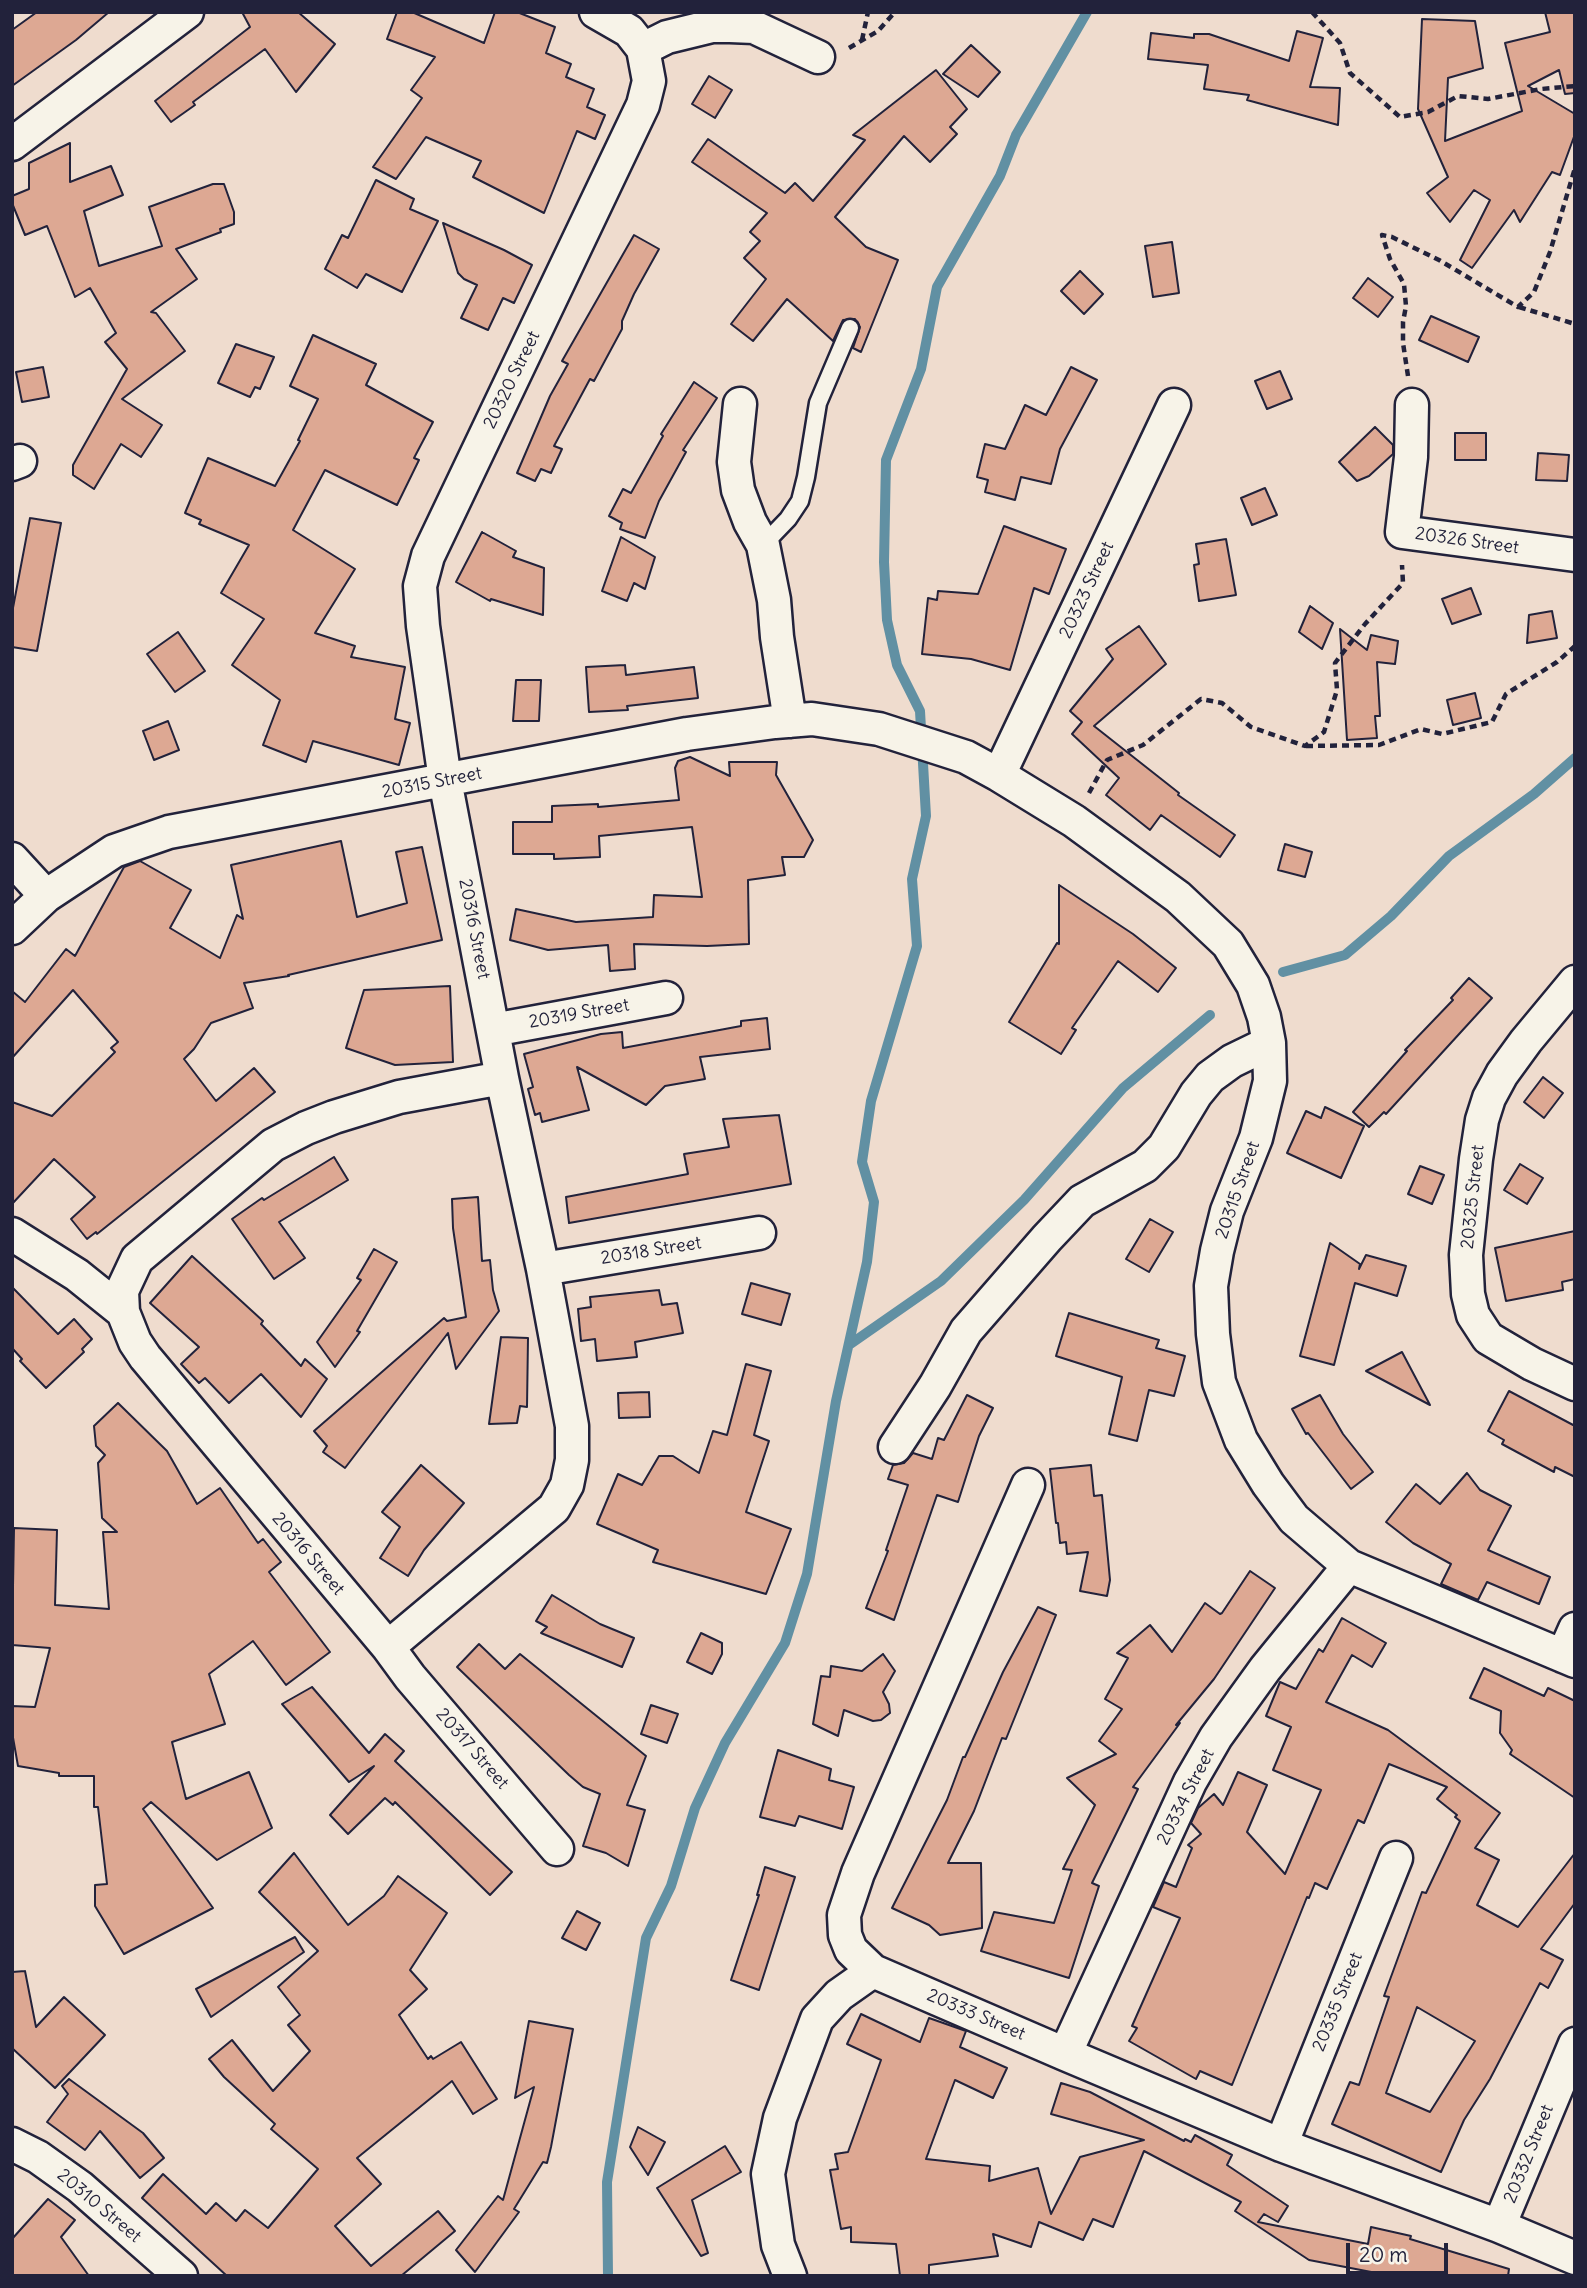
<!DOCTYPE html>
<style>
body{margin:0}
#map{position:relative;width:1587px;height:2288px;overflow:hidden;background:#efdcce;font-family:Delius,sans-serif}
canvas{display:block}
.frame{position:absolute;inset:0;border:14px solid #22223b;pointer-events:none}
.scale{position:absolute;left:1346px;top:2243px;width:102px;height:32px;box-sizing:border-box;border:4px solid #22223b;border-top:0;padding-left:9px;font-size:21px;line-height:24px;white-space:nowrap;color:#22223b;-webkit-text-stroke:5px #f7f3e8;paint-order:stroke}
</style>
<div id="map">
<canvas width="1587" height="2288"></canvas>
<div class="frame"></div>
<div class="scale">20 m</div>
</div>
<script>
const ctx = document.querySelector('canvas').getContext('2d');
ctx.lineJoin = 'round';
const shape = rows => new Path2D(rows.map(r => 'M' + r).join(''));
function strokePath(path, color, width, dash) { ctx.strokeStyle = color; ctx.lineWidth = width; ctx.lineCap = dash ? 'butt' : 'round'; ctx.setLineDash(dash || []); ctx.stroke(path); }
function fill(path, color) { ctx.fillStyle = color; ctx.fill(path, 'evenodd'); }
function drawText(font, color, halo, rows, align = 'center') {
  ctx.font = font + ' Delius,sans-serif'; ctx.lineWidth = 6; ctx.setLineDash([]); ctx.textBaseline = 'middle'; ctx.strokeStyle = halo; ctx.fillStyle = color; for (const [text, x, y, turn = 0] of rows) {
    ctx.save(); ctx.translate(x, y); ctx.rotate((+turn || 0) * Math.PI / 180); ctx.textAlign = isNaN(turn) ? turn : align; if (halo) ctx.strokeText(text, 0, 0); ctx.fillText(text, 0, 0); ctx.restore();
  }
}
strokePath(shape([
 [1283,972,1345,955,1391,916,1449,856,1534,794,1575,758],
 [849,1345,941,1281,1024,1200,1123,1088,1210,1015],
 [608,2276,607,2182,646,1938,671,1886,695,1808,725,1743,785,1643,807,1574,836,1401,867,1262,874,1202,862,1162,871,1101,917,946,912,879,926,816,920,711,897,665,887,620,884,562,886,460,921,369,937,287,1000,176,1016,135,1087,12]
]), '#6190a3', 10);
const building = shape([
 [37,12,109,12,76,40,12,86,12,30,37,12],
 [242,12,298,12,335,44,296,92,265,49,193,102,195,105,171,122,155,101,250,27,242,12],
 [397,12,412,12,484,43,495,12,517,12,555,27,546,53,571,64,566,77,594,89,587,107,605,115,595,139,577,131,544,213,473,177,481,161,426,137,396,179,373,167,422,98,411,90,435,57,387,39,397,12],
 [1545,12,1575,12,1575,93,1565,94,1559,70,1528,86,1575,114,1575,134,1560,175,1552,172,1520,222,1514,210,1472,268,1460,260,1490,200,1474,190,1450,222,1427,193,1448,177,1418,109,1422,19,1475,21,1483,68,1448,78,1445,141,1522,111,1505,43,1550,32,1545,12],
 [1297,31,1323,38,1310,87,1340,88,1338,125,1247,100,1249,95,1204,89,1208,65,1148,59,1151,33,1194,38,1194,34,1209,34,1289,61,1297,31],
 [971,45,1000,72,978,97,943,74,971,45],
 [936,70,967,109,950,127,957,134,930,162,904,136,835,217,866,247,898,260,861,352,853,348,860,327,855,319,843,320,833,341,787,299,753,341,731,324,766,279,744,258,760,241,750,232,767,213,692,162,708,139,785,193,795,183,813,201,865,140,853,135,936,70],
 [709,76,732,90,715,118,692,104,709,76],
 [70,143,70,182,111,166,123,195,84,211,99,266,162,246,149,207,213,184,224,184,234,212,234,224,220,229,221,232,176,249,197,279,151,312,156,313,185,351,122,399,162,425,141,457,121,444,94,489,73,475,73,465,127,369,105,342,116,333,90,288,75,297,47,226,25,235,12,203,12,196,29,189,29,163,70,143],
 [376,180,414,199,410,209,438,221,402,292,366,274,357,288,325,269,342,235,348,238,376,180],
 [443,223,504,250,532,265,514,303,503,298,488,330,461,318,477,285,464,279,458,273,443,223],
 [634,235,659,249,634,294,622,321,622,329,594,381,590,379,554,446,562,449,551,473,541,469,535,481,517,473,550,396,568,364,562,361,634,235],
 [1172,242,1179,293,1153,297,1145,246,1172,242],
 [1080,271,1103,294,1084,314,1061,291,1080,271],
 [1368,278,1393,297,1378,317,1353,298,1368,278],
 [1431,316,1479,337,1468,362,1419,340,1431,316],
 [313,335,376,364,366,385,433,422,414,458,419,460,397,505,325,470,293,530,355,569,315,633,355,646,351,657,405,667,395,719,410,723,399,765,313,741,306,762,263,745,280,700,232,665,264,619,221,593,249,545,199,524,201,520,185,513,208,458,275,486,300,441,298,440,318,399,290,386,313,335],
 [236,344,274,357,260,389,255,387,250,397,218,383,236,344],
 [43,367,49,397,22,402,16,372,43,367],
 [1071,367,1097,380,1060,449,1051,484,1021,477,1015,500,985,492,988,480,977,477,985,444,1005,449,1025,405,1046,415,1071,367],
 [1280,371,1292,399,1267,409,1255,381,1280,371],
 [694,382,717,398,683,450,686,452,659,501,645,538,620,529,622,523,609,516,623,489,631,493,663,436,661,434,694,382],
 [1375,427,1393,445,1393,454,1369,476,1357,481,1339,462,1375,427],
 [1455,433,1486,433,1486,460,1455,460,1455,433],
 [1538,453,1569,455,1567,481,1536,480,1538,453],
 [1265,488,1277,515,1252,525,1241,498,1265,488],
 [30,518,61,523,37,651,12,647,12,613,30,518],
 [1004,526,1066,549,1049,594,1034,588,1010,670,971,659,922,654,928,598,937,600,938,591,978,594,1004,526],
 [482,532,516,551,513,557,544,568,543,615,491,599,490,601,456,582,482,532],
 [621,537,655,557,645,589,634,583,627,601,602,591,621,537],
 [1226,539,1236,595,1199,601,1194,565,1199,564,1196,544,1226,539],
 [1471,588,1481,614,1452,624,1442,599,1471,588],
 [1310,606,1333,623,1322,649,1299,632,1310,606],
 [1552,611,1557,638,1527,643,1529,615,1552,611],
 [1139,626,1166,664,1094,726,1179,793,1178,795,1235,835,1220,857,1161,815,1150,830,1106,795,1119,778,1072,734,1082,722,1070,711,1113,659,1106,649,1139,626],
 [1340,629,1367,650,1371,635,1398,641,1395,664,1377,662,1380,716,1375,716,1377,738,1347,740,1340,629],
 [178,632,205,671,175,692,147,654,178,632],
 [625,665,626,675,694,667,698,698,627,706,628,710,589,712,586,667,625,665],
 [516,680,541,680,539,721,513,721,516,680],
 [1475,693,1481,718,1453,725,1447,700,1475,693],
 [168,721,179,750,154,760,143,731,168,721],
 [690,757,730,776,729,762,777,762,776,775,813,840,804,857,782,857,785,875,748,880,749,944,707,946,634,944,635,969,610,971,608,945,548,950,510,940,516,909,576,922,653,917,654,895,702,897,692,827,599,836,600,857,554,859,554,854,513,854,513,822,552,822,552,806,598,804,598,807,679,800,675,768,678,761,690,757],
 [341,841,357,917,407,903,396,852,422,847,442,940,288,975,289,976,244,983,253,1008,211,1023,194,1049,184,1059,216,1101,254,1068,275,1092,97,1234,96,1232,87,1239,71,1219,95,1197,54,1159,12,1204,12,1102,52,1116,115,1052,111,1048,118,1042,73,990,12,1058,12,991,25,1002,66,949,75,956,124,867,140,861,191,890,170,928,220,958,237,915,243,919,231,865,341,841],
 [1285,844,1312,852,1305,877,1278,870,1285,844],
 [1059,885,1133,934,1176,968,1158,992,1118,961,1072,1028,1076,1030,1061,1054,1009,1022,1057,943,1059,944,1059,885],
 [1469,978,1492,998,1386,1114,1384,1112,1369,1127,1353,1112,1407,1051,1405,1050,1453,1000,1451,998,1469,978],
 [450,986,453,1062,395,1065,346,1048,364,990,450,986],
 [767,1018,770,1049,700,1057,705,1079,665,1086,646,1105,577,1067,589,1110,542,1122,540,1113,535,1115,528,1089,533,1087,524,1054,601,1034,622,1032,623,1048,741,1026,741,1021,767,1018],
 [1543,1077,1563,1093,1544,1118,1524,1102,1543,1077],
 [1325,1107,1364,1126,1341,1178,1287,1153,1306,1111,1321,1118,1325,1107],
 [779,1115,791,1184,569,1223,566,1197,688,1174,684,1154,729,1147,723,1119,779,1115],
 [334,1157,348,1180,279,1222,305,1258,274,1279,232,1219,262,1198,264,1200,334,1157],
 [1520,1164,1543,1178,1527,1204,1504,1190,1520,1164],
 [1420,1166,1444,1175,1432,1204,1408,1194,1420,1166],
 [478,1197,482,1261,490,1260,493,1290,499,1311,456,1369,448,1333,345,1468,323,1452,327,1446,314,1431,444,1318,447,1321,466,1317,453,1228,452,1199,478,1197],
 [1150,1219,1173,1232,1149,1272,1126,1259,1150,1219],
 [1575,1231,1575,1279,1562,1282,1563,1290,1506,1301,1495,1248,1575,1231],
 [1330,1243,1360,1264,1359,1269,1366,1255,1406,1266,1397,1296,1355,1283,1334,1365,1300,1356,1330,1243],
 [374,1249,397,1262,357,1331,360,1332,335,1367,317,1342,361,1280,357,1278,374,1249],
 [192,1256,263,1321,261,1324,301,1366,305,1359,327,1379,301,1417,261,1374,229,1403,205,1378,199,1383,181,1364,199,1347,150,1303,192,1256],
 [751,1283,790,1294,781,1325,742,1314,751,1283],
 [12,1287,58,1334,74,1319,92,1339,82,1349,84,1352,46,1388,20,1361,22,1359,12,1348,12,1287],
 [659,1290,662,1305,677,1303,683,1333,635,1342,637,1357,597,1361,595,1339,581,1341,578,1309,591,1307,590,1297,659,1290],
 [1069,1313,1159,1340,1156,1348,1185,1356,1174,1396,1149,1390,1137,1441,1109,1434,1122,1377,1056,1356,1069,1313],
 [501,1337,528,1338,527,1407,520,1406,517,1423,489,1424,501,1337],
 [1402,1352,1430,1405,1366,1371,1402,1352],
 [746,1364,771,1371,754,1435,769,1441,746,1512,791,1529,766,1594,653,1562,658,1550,597,1524,618,1474,642,1485,659,1456,673,1456,699,1473,713,1431,727,1435,746,1364],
 [1509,1391,1575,1426,1575,1477,1555,1467,1554,1472,1502,1444,1504,1440,1488,1431,1509,1391],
 [649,1392,650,1417,619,1418,618,1393,649,1392],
 [967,1395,993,1408,979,1436,958,1502,937,1495,894,1620,866,1608,888,1551,886,1550,908,1485,888,1479,893,1465,904,1463,913,1453,932,1459,938,1438,944,1440,967,1395],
 [1320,1395,1343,1434,1373,1472,1351,1489,1308,1433,1306,1434,1292,1409,1320,1395],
 [118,1403,167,1451,197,1504,220,1488,258,1543,263,1539,281,1562,269,1572,330,1652,286,1685,253,1641,209,1674,225,1724,172,1742,186,1799,249,1772,272,1828,217,1860,151,1802,143,1809,213,1908,124,1954,95,1906,95,1885,107,1884,98,1807,94,1807,94,1776,59,1776,59,1773,18,1766,12,1732,12,1706,35,1707,50,1648,12,1645,14,1528,57,1530,55,1605,109,1609,103,1532,117,1532,102,1518,98,1463,105,1455,96,1446,94,1426,118,1403],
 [421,1465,464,1503,424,1550,408,1576,380,1558,400,1527,382,1512,421,1465],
 [1091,1465,1094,1496,1102,1495,1110,1580,1107,1596,1080,1591,1088,1552,1067,1554,1066,1542,1060,1543,1058,1523,1056,1523,1050,1469,1091,1465],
 [1467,1473,1480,1490,1511,1506,1488,1550,1550,1577,1539,1604,1487,1582,1478,1600,1441,1584,1451,1564,1413,1543,1386,1522,1416,1484,1440,1504,1467,1473],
 [1250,1571,1275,1588,1214,1679,1176,1725,1180,1723,1133,1787,1138,1789,1092,1883,1099,1886,1069,1978,981,1951,994,1912,1054,1923,1072,1870,1063,1869,1095,1805,1067,1778,1116,1754,1099,1741,1122,1709,1105,1699,1128,1658,1117,1653,1150,1625,1172,1652,1205,1603,1220,1614,1222,1613,1250,1571],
 [552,1595,600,1624,634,1638,622,1667,541,1633,547,1627,536,1621,552,1595],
 [1038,1607,1056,1615,1006,1739,1002,1738,974,1811,948,1863,981,1863,982,1928,940,1935,929,1925,892,1908,947,1800,963,1757,965,1757,1003,1672,1038,1607],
 [1342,1618,1386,1643,1372,1667,1352,1655,1326,1702,1388,1730,1500,1813,1475,1848,1499,1860,1477,1905,1518,1927,1575,1853,1575,1903,1541,1949,1563,1960,1548,1988,1540,1983,1490,2079,1464,2120,1441,2172,1332,2124,1350,2082,1359,2085,1389,1997,1384,1996,1422,1892,1426,1893,1460,1821,1455,1817,1457,1815,1437,1799,1447,1787,1389,1764,1364,1823,1358,1820,1327,1889,1315,1883,1309,1898,1307,1897,1232,2085,1200,2071,1196,2079,1129,2041,1137,2028,1132,2026,1180,1918,1153,1907,1164,1882,1176,1887,1192,1848,1188,1845,1201,1834,1191,1823,1198,1808,1214,1794,1223,1805,1238,1772,1267,1785,1247,1832,1285,1874,1321,1790,1273,1770,1291,1727,1266,1716,1280,1682,1296,1689,1319,1649,1323,1652,1342,1618],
 [1417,2007,1475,2041,1430,2112,1386,2093,1417,2007],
 [701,1633,722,1643,722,1654,712,1674,687,1662,701,1633],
 [479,1644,505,1669,520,1654,646,1756,627,1805,645,1810,628,1866,606,1853,583,1846,600,1794,583,1787,569,1775,457,1667,479,1644],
 [883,1654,895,1671,883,1692,889,1704,890,1713,881,1720,873,1721,844,1710,838,1736,813,1724,821,1676,830,1677,831,1666,862,1671,883,1654],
 [1484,1668,1544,1696,1548,1688,1575,1701,1575,1798,1510,1754,1512,1750,1500,1733,1501,1711,1470,1698,1484,1668],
 [312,1687,369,1753,385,1734,404,1751,395,1761,512,1872,490,1895,395,1802,393,1805,385,1798,348,1834,330,1815,374,1766,349,1782,282,1704,312,1687],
 [651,1705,678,1714,667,1743,641,1734,651,1705],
 [778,1750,831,1769,829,1780,854,1787,842,1829,799,1816,795,1826,760,1817,778,1750],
 [294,1853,348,1925,384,1896,398,1876,447,1913,410,1970,427,1989,399,2015,428,2059,431,2056,433,2059,461,2042,497,2099,473,2114,452,2081,357,2158,381,2184,335,2226,371,2266,438,2211,455,2231,401,2276,227,2276,142,2198,163,2174,206,2214,216,2203,236,2221,245,2210,268,2228,318,2169,271,2129,275,2124,224,2077,209,2059,232,2040,273,2091,310,2051,288,2025,300,2015,278,1987,318,1951,259,1892,294,1853],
 [765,1867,795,1877,759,1990,731,1980,759,1895,757,1895,765,1867],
 [577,1911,600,1923,586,1950,562,1938,577,1911],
 [295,1937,304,1952,211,2017,196,1989,295,1937],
 [25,1971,36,2027,64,1997,105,2035,55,2088,12,2048,12,1972,25,1971],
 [861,2014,920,2042,929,2018,966,2031,960,2047,1007,2068,993,2098,955,2080,926,2159,990,2166,989,2181,1038,2168,1051,2214,1080,2157,1144,2140,1051,2114,1061,2083,1090,2092,1184,2141,1185,2139,1191,2142,1195,2135,1232,2155,1227,2165,1288,2206,1278,2222,1264,2214,1258,2222,1368,2244,1371,2227,1411,2236,1410,2239,1509,2269,1508,2276,1392,2276,1309,2260,1235,2211,1241,2202,1144,2151,1113,2227,1093,2219,1083,2240,1039,2222,1031,2247,993,2234,998,2256,929,2265,929,2276,900,2276,896,2244,851,2242,851,2227,841,2229,830,2170,838,2169,835,2154,848,2152,881,2060,847,2044,861,2014],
 [529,2021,573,2029,551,2147,547,2163,543,2162,514,2209,519,2212,475,2272,456,2250,498,2196,503,2200,534,2087,515,2098,529,2021],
 [69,2079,143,2133,164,2158,140,2178,100,2131,85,2150,47,2122,68,2094,62,2086,69,2079],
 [638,2127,665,2142,648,2175,630,2147,638,2127],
 [725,2146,741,2172,692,2200,708,2253,701,2256,657,2188,725,2146],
 [48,2199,75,2220,61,2237,89,2276,12,2276,12,2239,48,2199]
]);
fill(building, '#dda893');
strokePath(building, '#22223b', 2);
const lane = shape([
 [763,545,788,519,800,501,806,477,818,403,850,328]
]);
const street = shape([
 [643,49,667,37,712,26,730,26,754,27,818,57],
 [12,144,187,12],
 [740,404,734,462,738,490,750,522,763,545,774,600,777,637,790,721],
 [1412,405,1411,457,1402,532,1575,555],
 [12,464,20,461],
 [999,775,1174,405],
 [12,859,46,896],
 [12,928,46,896,114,851,169,832,687,734,775,722,812,719,879,729,966,757,999,775,1074,821,1178,897,1228,944,1253,985,1264,1017,1269,1043,1270,1081,1256,1138,1227,1211,1217,1251,1211,1286,1213,1334,1219,1382,1241,1440,1268,1484,1294,1519,1349,1566,1575,1661],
 [1575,982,1526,1041,1502,1074,1489,1098,1482,1120,1476,1159,1466,1255,1468,1294,1473,1315,1488,1338,1532,1364,1575,1384],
 [493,1030,666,998],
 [12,1234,77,1275,123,1312],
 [543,1269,759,1233],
 [895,1447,935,1386,966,1331,1047,1238,1082,1201,1145,1166,1164,1147,1196,1094,1210,1077,1232,1061,1269,1043],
 [1028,1485,858,1873,844,1915,845,1935,851,1950,873,1971,1065,2054,1281,2145,1499,2226,1575,2258],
 [388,1647,554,1508,567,1485,572,1460,572,1426,543,1269,502,1078],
 [1563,1656,1575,1629],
 [557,1849,410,1677,388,1647,145,1357,135,1342,123,1312,122,1291,137,1259,273,1145,306,1128,334,1117,399,1097,502,1078,445,780,423,626,420,586,428,556,643,105,649,81,643,49,629,31,596,12],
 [1065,2054,1190,1782,1216,1737,1265,1669,1349,1566],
 [12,2144,38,2157,80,2187,181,2276],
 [1281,2145,1396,1858],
 [1499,2226,1575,2044],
 [790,2276,778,2245,768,2174,780,2118,817,2019,839,1995,873,1971]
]);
strokePath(lane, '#22223b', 21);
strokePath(street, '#22223b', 37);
strokePath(shape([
 [1312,12,1340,43,1350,73,1400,117,1428,112,1458,96,1488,99,1541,89,1575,86],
 [862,40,868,12],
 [849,48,878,31,895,12],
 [1519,307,1575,324],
 [1408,376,1403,343,1403,322,1406,306,1404,284,1390,259,1382,235,1392,237,1439,260,1518,307,1534,292,1550,252,1575,168],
 [1306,746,1379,745,1421,729,1442,734,1492,722,1506,694,1557,662,1575,646],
 [1089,793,1107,760,1143,745,1201,699,1222,703,1251,727,1305,746,1324,732,1337,690,1335,663,1365,624,1403,583,1402,565]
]), '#22223b', 4.5, [7, 5]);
strokePath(lane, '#f7f3e8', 16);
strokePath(street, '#f7f3e8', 32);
drawText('18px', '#22223b', '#f7f3e8', [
 ["20320 Street",512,380,-64],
 ["20326 Street",1467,541,8],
 ["20323 Street",1087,590,-65],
 ["20315 Street",432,783,-11],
 ["20316 Street",474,929,79],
 ["20319 Street",579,1014,-10],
 ["20315 Street",1238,1190,-71],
 ["20325 Street",1473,1197,-84],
 ["20318 Street",651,1251,-9],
 ["20316 Street",308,1554,50],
 ["20317 Street",472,1749,49],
 ["20334 Street",1186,1797,-63],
 ["20335 Street",1338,2002,-68],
 ["20333 Street",976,2015,23],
 ["20332 Street",1529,2154,-68],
 ["20310 Street",99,2206,40]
]);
</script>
